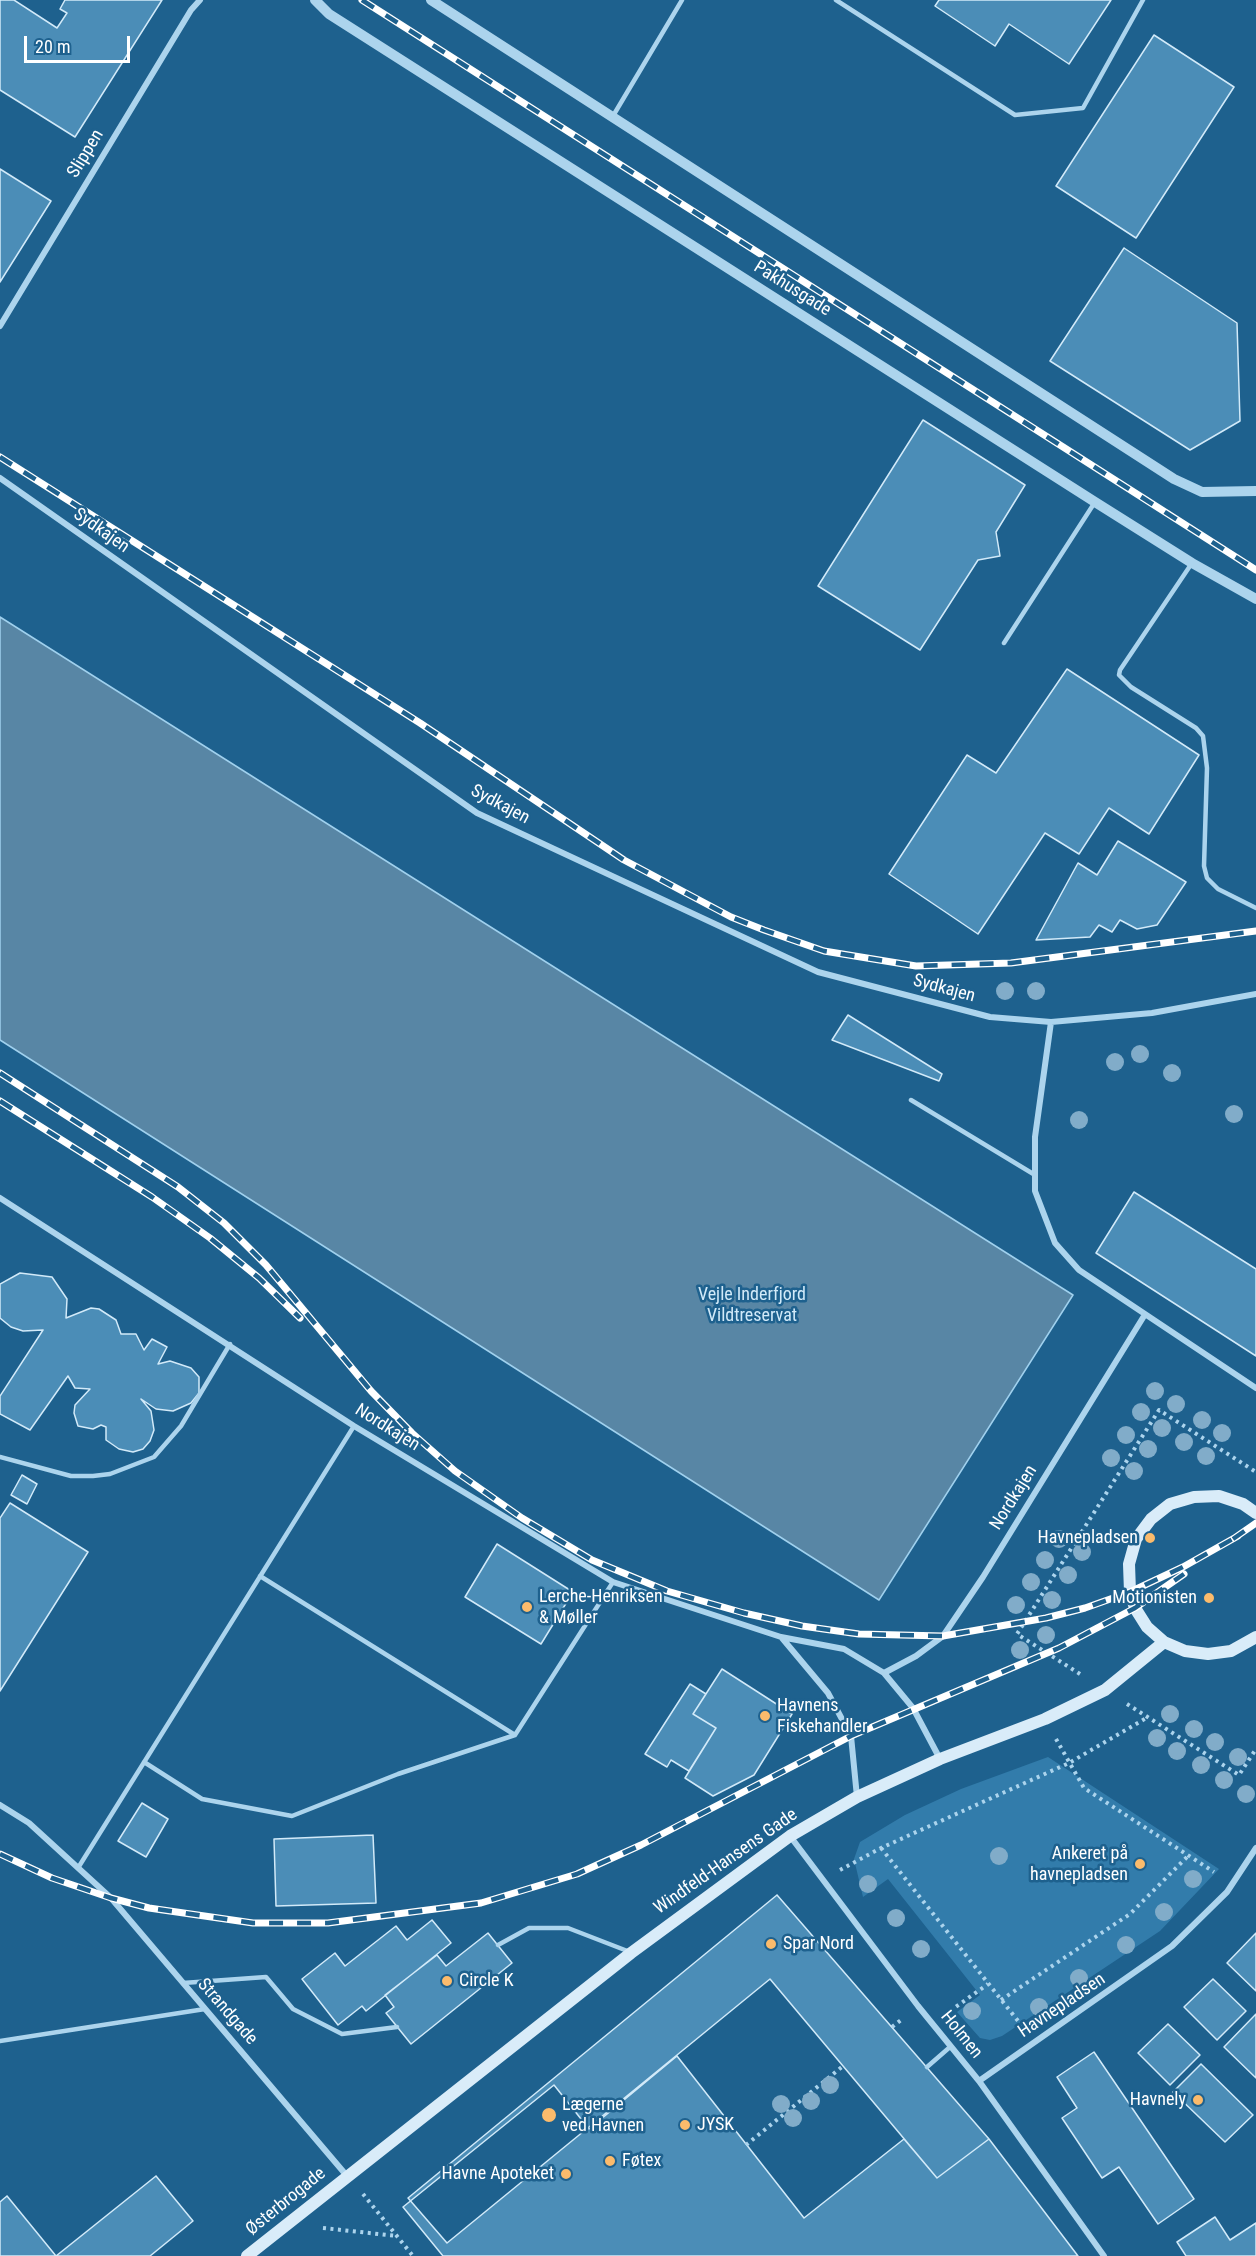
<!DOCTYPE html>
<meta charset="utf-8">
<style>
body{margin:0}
#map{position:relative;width:1256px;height:2256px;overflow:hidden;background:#1e618e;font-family:"Roboto Condensed",sans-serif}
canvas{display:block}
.scale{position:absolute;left:24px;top:36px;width:106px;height:27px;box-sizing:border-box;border:3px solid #fff;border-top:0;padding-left:8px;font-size:18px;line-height:21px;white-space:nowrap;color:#fff;-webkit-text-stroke:4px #1e618e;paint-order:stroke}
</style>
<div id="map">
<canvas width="1256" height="2256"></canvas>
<div class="scale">20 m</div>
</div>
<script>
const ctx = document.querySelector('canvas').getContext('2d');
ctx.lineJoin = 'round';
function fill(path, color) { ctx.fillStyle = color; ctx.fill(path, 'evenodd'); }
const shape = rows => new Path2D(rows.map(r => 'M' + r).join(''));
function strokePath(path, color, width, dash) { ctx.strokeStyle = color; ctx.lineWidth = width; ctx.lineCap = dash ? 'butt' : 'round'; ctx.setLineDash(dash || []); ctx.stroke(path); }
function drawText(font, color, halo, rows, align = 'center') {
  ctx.font = font + ' "Roboto Condensed",sans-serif'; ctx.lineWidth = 5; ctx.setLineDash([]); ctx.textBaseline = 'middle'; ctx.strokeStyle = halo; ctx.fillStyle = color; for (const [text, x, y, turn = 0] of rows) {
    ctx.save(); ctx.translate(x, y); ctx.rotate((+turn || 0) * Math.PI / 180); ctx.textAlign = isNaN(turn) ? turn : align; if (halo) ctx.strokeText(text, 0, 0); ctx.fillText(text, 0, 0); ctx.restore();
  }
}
fill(shape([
 [1048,1757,1219,1869,1160,1931,1002,2036,990,2040,980,2038,957,2012,980,1995,888,1879,863,1897,854,1859,860,1842,905,1815,961,1789]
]), '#327cab');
const water = shape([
 [0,617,1073,1295,879,1600,0,1040,0,617]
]);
fill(water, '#5886a5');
strokePath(water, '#a0d1ee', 1.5);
const building = shape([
 [0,0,14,0,57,28,67,13,60,9,65,0,162,0,75,137,0,90,0,0],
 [939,0,1111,0,1069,64,1009,24,995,46,935,6,939,0],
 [1154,35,1234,87,1136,238,1056,186,1154,35],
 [0,169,51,201,0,282,0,169],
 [1124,248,1237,323,1240,421,1190,450,1050,361,1124,248],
 [923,420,1025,485,996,532,1000,556,978,560,920,650,818,586,923,420],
 [1067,669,1199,755,1149,834,1109,808,1079,854,1045,833,978,934,889,874,967,755,996,773,1067,669],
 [1118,841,1186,882,1157,925,1137,929,1120,920,1112,932,1099,925,1090,937,1036,940,1078,863,1097,875,1118,841],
 [848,1015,942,1074,939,1081,832,1040,848,1015],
 [1134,1192,1256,1269,1256,1356,1096,1253,1134,1192],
 [20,1273,52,1277,67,1299,66,1318,91,1308,99,1309,116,1320,121,1334,136,1334,144,1350,152,1339,167,1347,158,1364,170,1361,191,1368,199,1377,199,1393,191,1403,173,1411,156,1409,141,1399,151,1411,154,1430,150,1441,143,1449,133,1452,119,1449,106,1440,106,1427,101,1425,93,1429,78,1426,74,1413,75,1405,90,1389,75,1388,68,1376,30,1430,0,1414,0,1396,43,1330,23,1331,11,1327,0,1318,0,1284,20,1273],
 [22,1475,37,1484,27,1504,11,1495,22,1475],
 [10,1503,88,1552,0,1691,0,1518,10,1503],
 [497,1544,573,1592,541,1644,465,1597,497,1544],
 [722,1669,792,1714,754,1775,713,1796,685,1778,716,1728,693,1714,722,1669],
 [690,1684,706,1694,693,1714,716,1728,689,1771,671,1760,667,1767,645,1754,690,1684],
 [142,1803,168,1819,146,1857,118,1841,142,1803],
 [373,1835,376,1903,276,1906,274,1839,373,1835],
 [777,1895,989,2139,937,2178,770,1979,447,2243,408,2198,777,1895],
 [432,1920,451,1943,366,2011,362,2006,338,2025,302,1979,335,1953,345,1966,396,1926,407,1940,432,1920],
 [488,1933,512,1963,411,2044,386,2013,394,2007,385,1995,437,1955,446,1966,488,1933],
 [1256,1933,1256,1991,1227,1963,1256,1933],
 [1213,1979,1246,2011,1217,2040,1184,2007,1213,1979],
 [1256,2014,1256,2078,1224,2047,1256,2014],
 [1168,2024,1200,2055,1170,2085,1138,2053,1168,2024],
 [1094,2052,1194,2199,1158,2224,1119,2167,1102,2178,1062,2118,1077,2108,1057,2077,1094,2052],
 [677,2056,804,2218,904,2139,937,2178,989,2139,1078,2256,443,2256,403,2207,554,2085,589,2129,677,2056],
 [1201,2064,1253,2115,1225,2142,1173,2092,1201,2064],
 [156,2176,193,2221,150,2256,56,2256,156,2176],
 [7,2196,56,2256,0,2256,0,2202,7,2196],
 [1215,2217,1230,2240,1256,2223,1256,2256,1186,2256,1177,2242,1215,2217]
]);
fill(building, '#4b8db7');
strokePath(building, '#d2eaf9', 1.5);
strokePath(shape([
 [1080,1674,1017,1634,1159,1410,1256,1472],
 [1127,1704,1239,1775,1256,1749],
 [1056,1739,1084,1788,1214,1872],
 [881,1848,1022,2026],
 [840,1870,881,1848,1069,1763,1148,1717],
 [1001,2000,1130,1914,1189,1855],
 [950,2011,988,1984],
 [892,2027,901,2020],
 [746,2145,843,2066],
 [363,2194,413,2256],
 [323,2228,397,2236]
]), '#acd4ed', 4, [3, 4.5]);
strokePath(shape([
 [836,0,1015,115,1083,108,1143,0],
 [613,116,682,0],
 [1192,563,1120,670,1119,675,1131,687,1196,728,1203,736,1207,768,1204,866,1207,878,1218,889,1256,908],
 [1004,643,1095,502],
 [911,1100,1035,1175],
 [0,1457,71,1476,93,1476,110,1474,154,1457,181,1426,230,1344],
 [260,1576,515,1735],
 [144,1762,202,1799,292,1816,398,1774,515,1735,613,1582],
 [78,1868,354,1426],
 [498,1945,529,1928,568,1928,630,1952],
 [183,1983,266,1977,293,2009,342,2034,397,2027],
 [0,2041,205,2009],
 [927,2067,950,2047]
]), '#acd4ed', 4.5);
strokePath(shape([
 [0,326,191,10,200,0],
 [0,478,477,813,818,972,990,1017,1051,1022,1152,1013,1256,994],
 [1051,1022,1035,1137,1035,1191,1055,1243,1079,1270,1256,1388],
 [0,1198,354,1426,613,1582,781,1637,844,1649,884,1673,913,1708,940,1759],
 [782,1638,828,1693,851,1736,857,1797],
 [884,1673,916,1656,943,1636,983,1577,1144,1316],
 [0,1805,29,1823,111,1898,347,2176],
 [790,1836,918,2006,979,2081,1104,2256],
 [979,2081,1172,1946,1227,1892,1256,1848]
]), '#acd4ed', 6);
strokePath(shape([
 [315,0,329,14,1095,502,1192,563,1256,599],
 [431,0,1174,479,1202,492,1256,491]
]), '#acd4ed', 10);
strokePath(shape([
 [1256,1513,1243,1504,1219,1496,1194,1497,1170,1504,1151,1519,1136,1539,1129,1564,1130,1592,1135,1608,1147,1627,1164,1642,1185,1651,1208,1654,1231,1651,1256,1637],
 [247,2256,631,1953,790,1836,857,1797,940,1759,1045,1719,1105,1690,1164,1642]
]), '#d9ecf9', 12);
const rail = shape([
 [362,0,1256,570],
 [0,457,420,723,624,860,731,917,764,930,824,951,916,966,1011,963,1256,931],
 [0,1073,178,1187,224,1223,266,1265,371,1391,412,1433,455,1471,522,1518,592,1560,667,1591,744,1613,802,1626,859,1634,943,1636,1046,1618,1085,1608,1130,1592,1183,1567,1238,1536],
 [0,1101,152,1197,210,1238,259,1278,300,1318],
 [1233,1539,1256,1523],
 [0,1854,52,1878,111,1898,149,1908,253,1923,328,1923,481,1903,577,1874,641,1845,851,1736,1059,1648,1135,1608,1184,1574]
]);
strokePath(rail, '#fff', 7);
strokePath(rail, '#1e618e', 4.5, [14]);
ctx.fillStyle = '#81acc9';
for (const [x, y] of [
 [1005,991],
 [1036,991],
 [1140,1054],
 [1115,1062],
 [1172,1073],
 [1234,1114],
 [1079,1120],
 [1155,1391],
 [1176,1404],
 [1141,1412],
 [1202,1420],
 [1162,1428],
 [1222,1433],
 [1126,1435],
 [1184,1442],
 [1148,1449],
 [1206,1456],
 [1111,1458],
 [1134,1471],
 [1059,1539],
 [1082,1552],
 [1045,1560],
 [1068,1575],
 [1031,1582],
 [1052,1600],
 [1016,1605],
 [1046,1635],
 [1020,1650],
 [1170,1714],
 [1194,1729],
 [1157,1738],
 [1215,1742],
 [1177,1751],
 [1238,1757],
 [1201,1765],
 [1224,1780],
 [1246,1794],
 [999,1856],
 [1193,1879],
 [868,1884],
 [1164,1912],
 [896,1918],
 [1126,1945],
 [921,1949],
 [1079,1978],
 [1039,2007],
 [972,2011],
 [830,2085],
 [811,2101],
 [781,2104],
 [793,2118]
]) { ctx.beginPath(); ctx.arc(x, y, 9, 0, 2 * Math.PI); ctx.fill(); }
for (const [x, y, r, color] of [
 [1150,1538,6,"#fbbb6c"],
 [1209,1598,6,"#fbbb6c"],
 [527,1607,6,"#fbbb6c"],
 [765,1716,6,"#fbbb6c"],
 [1140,1864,6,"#fbbb6c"],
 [771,1944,6,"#fbbb6c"],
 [447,1981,6,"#fbbb6c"],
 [1198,2100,6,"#fbbb6c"],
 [549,2115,8,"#fbbb6c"],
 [685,2125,6,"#fbbb6c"],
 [610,2161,6,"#fbbb6c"],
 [566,2174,6,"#fbbb6c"]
]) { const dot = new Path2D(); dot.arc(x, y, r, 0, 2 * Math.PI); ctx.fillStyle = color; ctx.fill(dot); strokePath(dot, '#1e618e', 2); }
drawText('18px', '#fff', '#1e618e', [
 ["Slippen",86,154,-59],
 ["Pakhusgade",792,289,32],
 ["Sydkajen",101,531,35],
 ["Sydkajen",500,805,28],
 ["Sydkajen",944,989,15],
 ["Nordkajen",387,1428,32],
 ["Nordkajen",1014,1498,-58],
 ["Windfeld-Hansens Gade",726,1862,-35],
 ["Havnepladsen",1062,2006,-34],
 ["Strandgade",227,2012,49],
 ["Holmen",961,2035,51],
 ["Østerbrogade",286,2202,-39]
]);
drawText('18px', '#d2eaf9', '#1e618e', [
 ["Vejle Inderfjord",752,1295],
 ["Vildtreservat",752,1316]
]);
drawText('18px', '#fff', '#1e618e', [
 ["Havnepladsen",1138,1538,"right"],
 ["Lerche-Henriksen",539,1597],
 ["& Møller",539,1618],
 ["Motionisten",1197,1598,"right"],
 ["Havnens",777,1706],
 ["Fiskehandler",777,1727],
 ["Ankeret på",1128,1854,"right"],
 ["havnepladsen",1128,1875,"right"],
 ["Spar Nord",783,1944],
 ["Circle K",459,1981],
 ["Havnely",1186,2100,"right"],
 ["Lægerne",562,2105],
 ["ved Havnen",562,2126],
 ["JYSK",697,2125],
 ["Føtex",622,2161],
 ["Havne Apoteket",554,2174,"right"]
], 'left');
</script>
